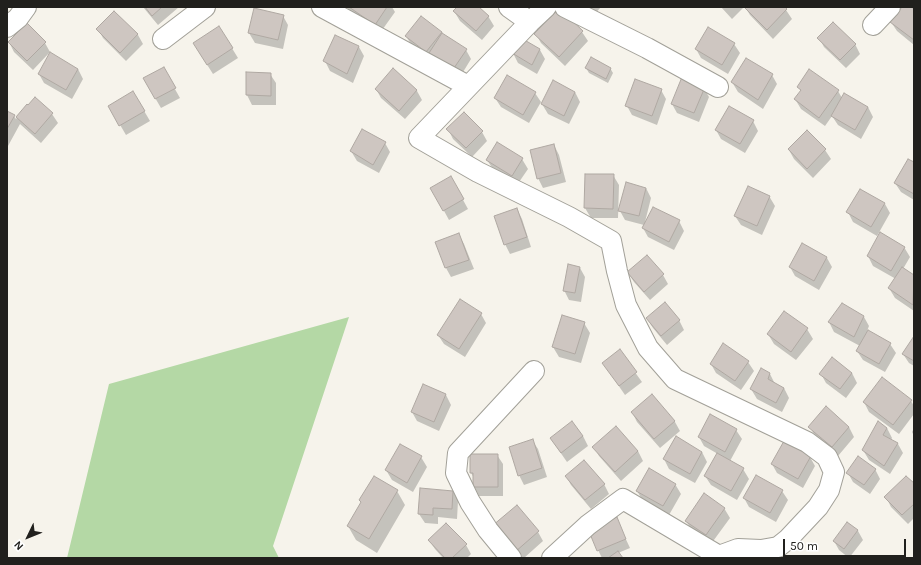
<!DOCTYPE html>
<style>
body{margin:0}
#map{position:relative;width:921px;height:565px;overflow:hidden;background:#f6f3eb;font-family:Karla,sans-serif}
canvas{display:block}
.frame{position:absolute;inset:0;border:8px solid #21201d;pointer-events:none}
.north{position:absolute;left:8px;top:517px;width:40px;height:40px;-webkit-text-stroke:3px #fff;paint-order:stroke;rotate:227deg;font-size:11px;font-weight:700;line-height:16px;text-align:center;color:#21201d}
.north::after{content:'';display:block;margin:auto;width:14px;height:18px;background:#21201d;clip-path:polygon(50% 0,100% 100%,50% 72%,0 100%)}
.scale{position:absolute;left:783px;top:539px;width:123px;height:18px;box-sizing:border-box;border:2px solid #21201d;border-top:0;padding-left:5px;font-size:12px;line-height:14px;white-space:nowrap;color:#21201d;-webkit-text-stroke:3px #fff;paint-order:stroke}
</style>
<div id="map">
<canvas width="921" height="565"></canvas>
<div class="frame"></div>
<div class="north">N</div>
<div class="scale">50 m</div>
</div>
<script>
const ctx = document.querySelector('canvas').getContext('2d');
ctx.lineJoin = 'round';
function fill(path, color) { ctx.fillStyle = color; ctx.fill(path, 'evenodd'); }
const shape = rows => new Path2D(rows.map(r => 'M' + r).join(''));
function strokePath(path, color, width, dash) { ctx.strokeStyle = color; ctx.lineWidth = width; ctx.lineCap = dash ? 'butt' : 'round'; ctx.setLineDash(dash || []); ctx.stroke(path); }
fill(shape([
 [349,317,273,546,279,558,67,558,109,384]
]), '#b4d8a5');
fill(shape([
 [143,7,179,7,158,25],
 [347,7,392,7,395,12,380,33,351,13],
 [458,7,478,7,488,16,494,26,482,40,460,21,454,11],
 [582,7,601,7,592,17],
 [721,7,744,7,732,19],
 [745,7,784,7,792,19,773,39,750,15],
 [903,7,910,7,914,10,914,45,897,31,891,22],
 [559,10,582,32,588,41,565,66,541,43,536,34],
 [114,12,138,35,143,44,126,61,103,38,98,29],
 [283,16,288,25,283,49,255,43,249,33],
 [219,27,238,58,213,74,199,52],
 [441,33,443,35,466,50,471,59,460,77,412,46,406,36],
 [336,37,359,47,364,56,353,83,330,71,325,61],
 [819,38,855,44,860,54,846,68,824,47],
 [521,39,540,50,545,59,537,74,518,63,513,53],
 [9,42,45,43,50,52,33,70,14,52],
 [734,44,740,53,728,74,701,58,696,49],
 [163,68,180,98,161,108,144,79],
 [586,68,610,68,613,73,608,83,589,73],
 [78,69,83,79,72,99,44,83,39,74],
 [393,70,417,91,422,100,405,119,381,98,376,89],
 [247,73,270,74,276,83,276,105,252,105,247,95],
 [772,75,777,84,763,109,738,92,732,82],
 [798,87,838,91,842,98,868,107,873,117,861,139,838,125,832,116,825,126,801,109,795,99,801,91],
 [704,88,709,97,699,122,677,113,672,104],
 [661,90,666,99,657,125,632,115,627,106],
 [133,92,150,121,126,135,109,106],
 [575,92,580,102,569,124,548,114,542,104],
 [535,93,541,102,529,123,501,107,495,98],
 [27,105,52,114,58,123,41,143,20,124,8,146,7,145,7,112,14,116,16,119],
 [753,121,758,131,745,153,721,139,716,130],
 [448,129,482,132,487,141,472,157,453,139],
 [807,131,825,150,831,159,813,178,794,159,789,150],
 [385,143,390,152,379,173,357,161,351,151],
 [498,143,522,159,528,169,517,185,493,169,487,160],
 [554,145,559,155,566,182,543,188,538,178],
 [914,164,914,200,901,192,895,183],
 [586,175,613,175,619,185,618,218,591,218,585,208],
 [451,178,468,209,449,220,432,189],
 [646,188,651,198,645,222,679,221,684,231,674,250,648,237,643,228,644,225,625,220,620,211],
 [769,196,775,206,762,235,741,225,735,216],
 [885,204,890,213,877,236,853,222,848,212],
 [517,209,522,219,531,247,510,254,505,244],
 [459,235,464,244,474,269,451,277,446,268,437,243],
 [803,244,827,258,832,267,819,290,795,276,790,267],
 [904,247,910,257,903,269,914,277,914,311,895,298,889,288,896,279,873,266,868,256],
 [580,268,585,277,581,302,569,300,564,290],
 [628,273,663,275,668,284,650,300,634,282],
 [842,304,864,317,869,326,867,331,890,344,896,353,885,372,863,360,857,351,860,346,834,332,829,322],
 [481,314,486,323,465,357,444,344,438,335],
 [647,319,679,320,684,330,667,345,653,328],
 [584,323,590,333,581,363,559,357,553,347],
 [807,329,813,339,796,360,774,344,768,334],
 [914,338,914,366,909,363,903,354],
 [619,350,642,382,625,395,603,363],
 [748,362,754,371,741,390,716,373,711,364],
 [761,370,770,374,775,384,784,388,789,398,782,412,757,399,751,389],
 [852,373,857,383,846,398,826,383,821,374],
 [882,379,911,401,914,406,914,414,899,434,869,412,864,402],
 [424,385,446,395,451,405,439,431,417,421,412,412],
 [652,395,675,422,680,431,660,448,637,422,632,412],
 [810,427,849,427,854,437,838,456,815,436],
 [887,428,892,438,891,440,898,444,903,453,890,474,869,460,863,450],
 [914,428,914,436,912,432],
 [736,430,742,439,730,461,743,469,749,479,737,500,711,485,705,476,718,454,704,446,699,437],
 [583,436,588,446,567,462,551,439],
 [532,440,538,449,547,477,524,485,519,475],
 [594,447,638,451,643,461,621,481,599,456],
 [702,452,707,462,695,483,669,469,664,459],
 [497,455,503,464,503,496,479,496,474,486,474,478,471,473],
 [421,457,427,467,413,492,392,480,386,470],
 [810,457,815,466,803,488,777,473,772,464],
 [875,469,880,479,870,494,853,482,848,473],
 [566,476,604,484,609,494,591,509,571,485],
 [675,484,681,494,669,515,643,501,637,491],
 [914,485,914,518,908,524,891,507,886,497],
 [397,491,405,505,377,553,356,540,348,526],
 [453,491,458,501,457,519,438,517,438,524,425,523,419,514],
 [782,491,788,500,776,522,749,507,744,498],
 [724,508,730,518,711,544,692,530,686,521],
 [616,518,630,548,618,553,622,558,610,558,610,557,602,558,598,550],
 [848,523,858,531,863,540,849,558,839,550,834,541],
 [538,532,543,541,524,558,518,558,499,535],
 [429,540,466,545,471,554,467,558,443,558,435,549]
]), '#0003');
const building = shape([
 [145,7,162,7,152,16,145,7],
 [349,7,387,7,375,25,349,7],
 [457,7,479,7,489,16,476,31,453,11,457,7],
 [744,7,785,7,787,9,767,30,744,7],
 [902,7,911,7,914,9,914,40,890,22,902,7],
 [254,8,284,15,278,40,248,33,254,8],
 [559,8,583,31,559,57,534,34,559,8],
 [114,11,138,34,120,53,96,29,114,11],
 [421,16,442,32,426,52,405,36,421,16],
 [833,22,856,44,840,60,817,38,833,22],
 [27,23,46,42,27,61,8,42,27,23],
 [219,26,233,48,207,65,193,43,219,26],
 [708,27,735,43,722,65,695,49,708,27],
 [442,33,467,49,454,68,429,53,442,33],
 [335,35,359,46,347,74,323,61,335,35],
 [521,38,540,49,532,65,512,53,521,38],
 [50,52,78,69,66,90,38,74,50,52],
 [591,57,611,68,606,79,585,68,591,57],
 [746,58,773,74,758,100,731,82,746,58],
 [164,67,176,88,155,99,143,78,164,67],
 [393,68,417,90,399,111,375,89,393,68],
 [809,69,839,90,819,118,794,99,801,90,797,87,809,69],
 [246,72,271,73,271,96,246,95,246,72],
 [507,75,536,92,523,115,494,98,507,75],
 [682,77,705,87,694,113,671,104,682,77],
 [635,79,662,89,652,116,625,106,635,79],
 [553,80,575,92,564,116,541,104,553,80],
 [133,91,145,111,119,126,108,106,133,91],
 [844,93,868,107,855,130,831,116,844,93],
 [35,97,53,113,35,134,16,117,27,104,28,105,35,97],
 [729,106,754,120,740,144,715,130,729,106],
 [7,111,15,115,7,129,7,111],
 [464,112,483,131,466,148,446,129,464,112],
 [362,129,386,142,373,165,350,151,362,129],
 [807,130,826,149,807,169,788,149,807,130],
 [497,142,523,158,512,176,486,160,497,142],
 [554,144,561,173,537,179,530,150,554,144],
 [908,159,914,162,914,194,894,183,908,159],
 [585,174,614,174,613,209,584,208,585,174],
 [451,176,464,199,443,211,430,188,451,176],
 [626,182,646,188,639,216,618,211,626,182],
 [748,186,770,196,757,226,734,216,748,186],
 [860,189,885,203,871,227,846,212,860,189],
 [653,207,680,220,669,242,642,228,653,207],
 [517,208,527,237,504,245,494,216,517,208],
 [880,232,905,247,891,271,867,256,880,232],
 [459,233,469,260,445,268,435,242,459,233],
 [802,243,827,257,814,281,789,267,802,243],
 [647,255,664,274,644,292,627,272,647,255],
 [568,264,580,267,575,293,563,291,568,264],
 [902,267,914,275,913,305,888,288,902,267],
 [460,299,482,313,459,349,437,335,460,299],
 [665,302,680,320,661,336,646,318,665,302],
 [842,303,864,316,854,337,828,322,842,303],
 [784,311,808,328,791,352,767,334,784,311],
 [562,315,585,322,575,354,552,347,562,315],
 [868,330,891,343,879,364,856,351,868,330],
 [914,336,914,361,902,354,914,336],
 [723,343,749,361,735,381,710,364,723,343],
 [620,349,637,372,619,386,602,363,620,349],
 [832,357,852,373,840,389,819,374,832,357],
 [761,368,770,373,768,379,784,388,776,403,750,389,761,368],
 [882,377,912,400,893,425,863,402,882,377],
 [423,384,446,394,434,422,411,412,423,384],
 [652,394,675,421,654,439,631,412,652,394],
 [826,406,849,427,832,447,808,427,826,406],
 [710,414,737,429,725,452,698,437,710,414],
 [572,421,583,436,561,453,550,438,572,421],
 [878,421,887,428,883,435,898,443,884,466,862,450,878,421],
 [616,426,638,451,615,472,592,447,616,426],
 [676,436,702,452,690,474,663,459,676,436],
 [533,439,542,468,518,476,509,447,533,439],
 [784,441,811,456,798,479,771,464,784,441],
 [400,444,422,456,407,483,385,470,400,444],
 [717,453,744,468,731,491,704,476,717,453],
 [470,454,498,454,498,487,473,487,473,473,470,473,470,454],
 [858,456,876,469,864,485,846,473,858,456],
 [584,460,605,484,585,500,565,476,584,460],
 [649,468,676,484,663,506,636,491,649,468],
 [756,475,783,490,770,513,743,498,756,475],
 [374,476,398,490,369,539,347,526,361,502,359,500,374,476],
 [906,476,914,483,914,504,902,515,884,497,906,476],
 [420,488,453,491,452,509,433,508,433,515,418,514,420,488],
 [704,493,725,508,706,535,685,521,704,493],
 [517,505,539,531,515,552,492,526,517,505],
 [617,517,626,539,597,551,588,529,617,517],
 [847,522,858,530,844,549,833,541,847,522],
 [446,523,467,544,452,558,445,558,428,540,446,523],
 [618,551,623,558,608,558,618,551]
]);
fill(building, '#cec6c1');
strokePath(building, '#afa8a2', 1);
const minor = shape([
 [322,7,468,86],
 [509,7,530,22],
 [546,7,530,22,419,138,478,172,569,217,611,241,617,271,626,305,648,348,675,379,807,442,827,457,834,472,829,490,818,507,788,539,778,547,761,550,738,549,719,556,718,558],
 [565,7,647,48,718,87],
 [873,25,890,7],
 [7,27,18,18,26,7],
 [163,39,205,7],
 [511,558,488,530,470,502,456,473,458,453,534,371],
 [552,558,588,525,623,499,719,556]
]);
strokePath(minor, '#a2a098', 22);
strokePath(minor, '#fff', 20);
</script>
